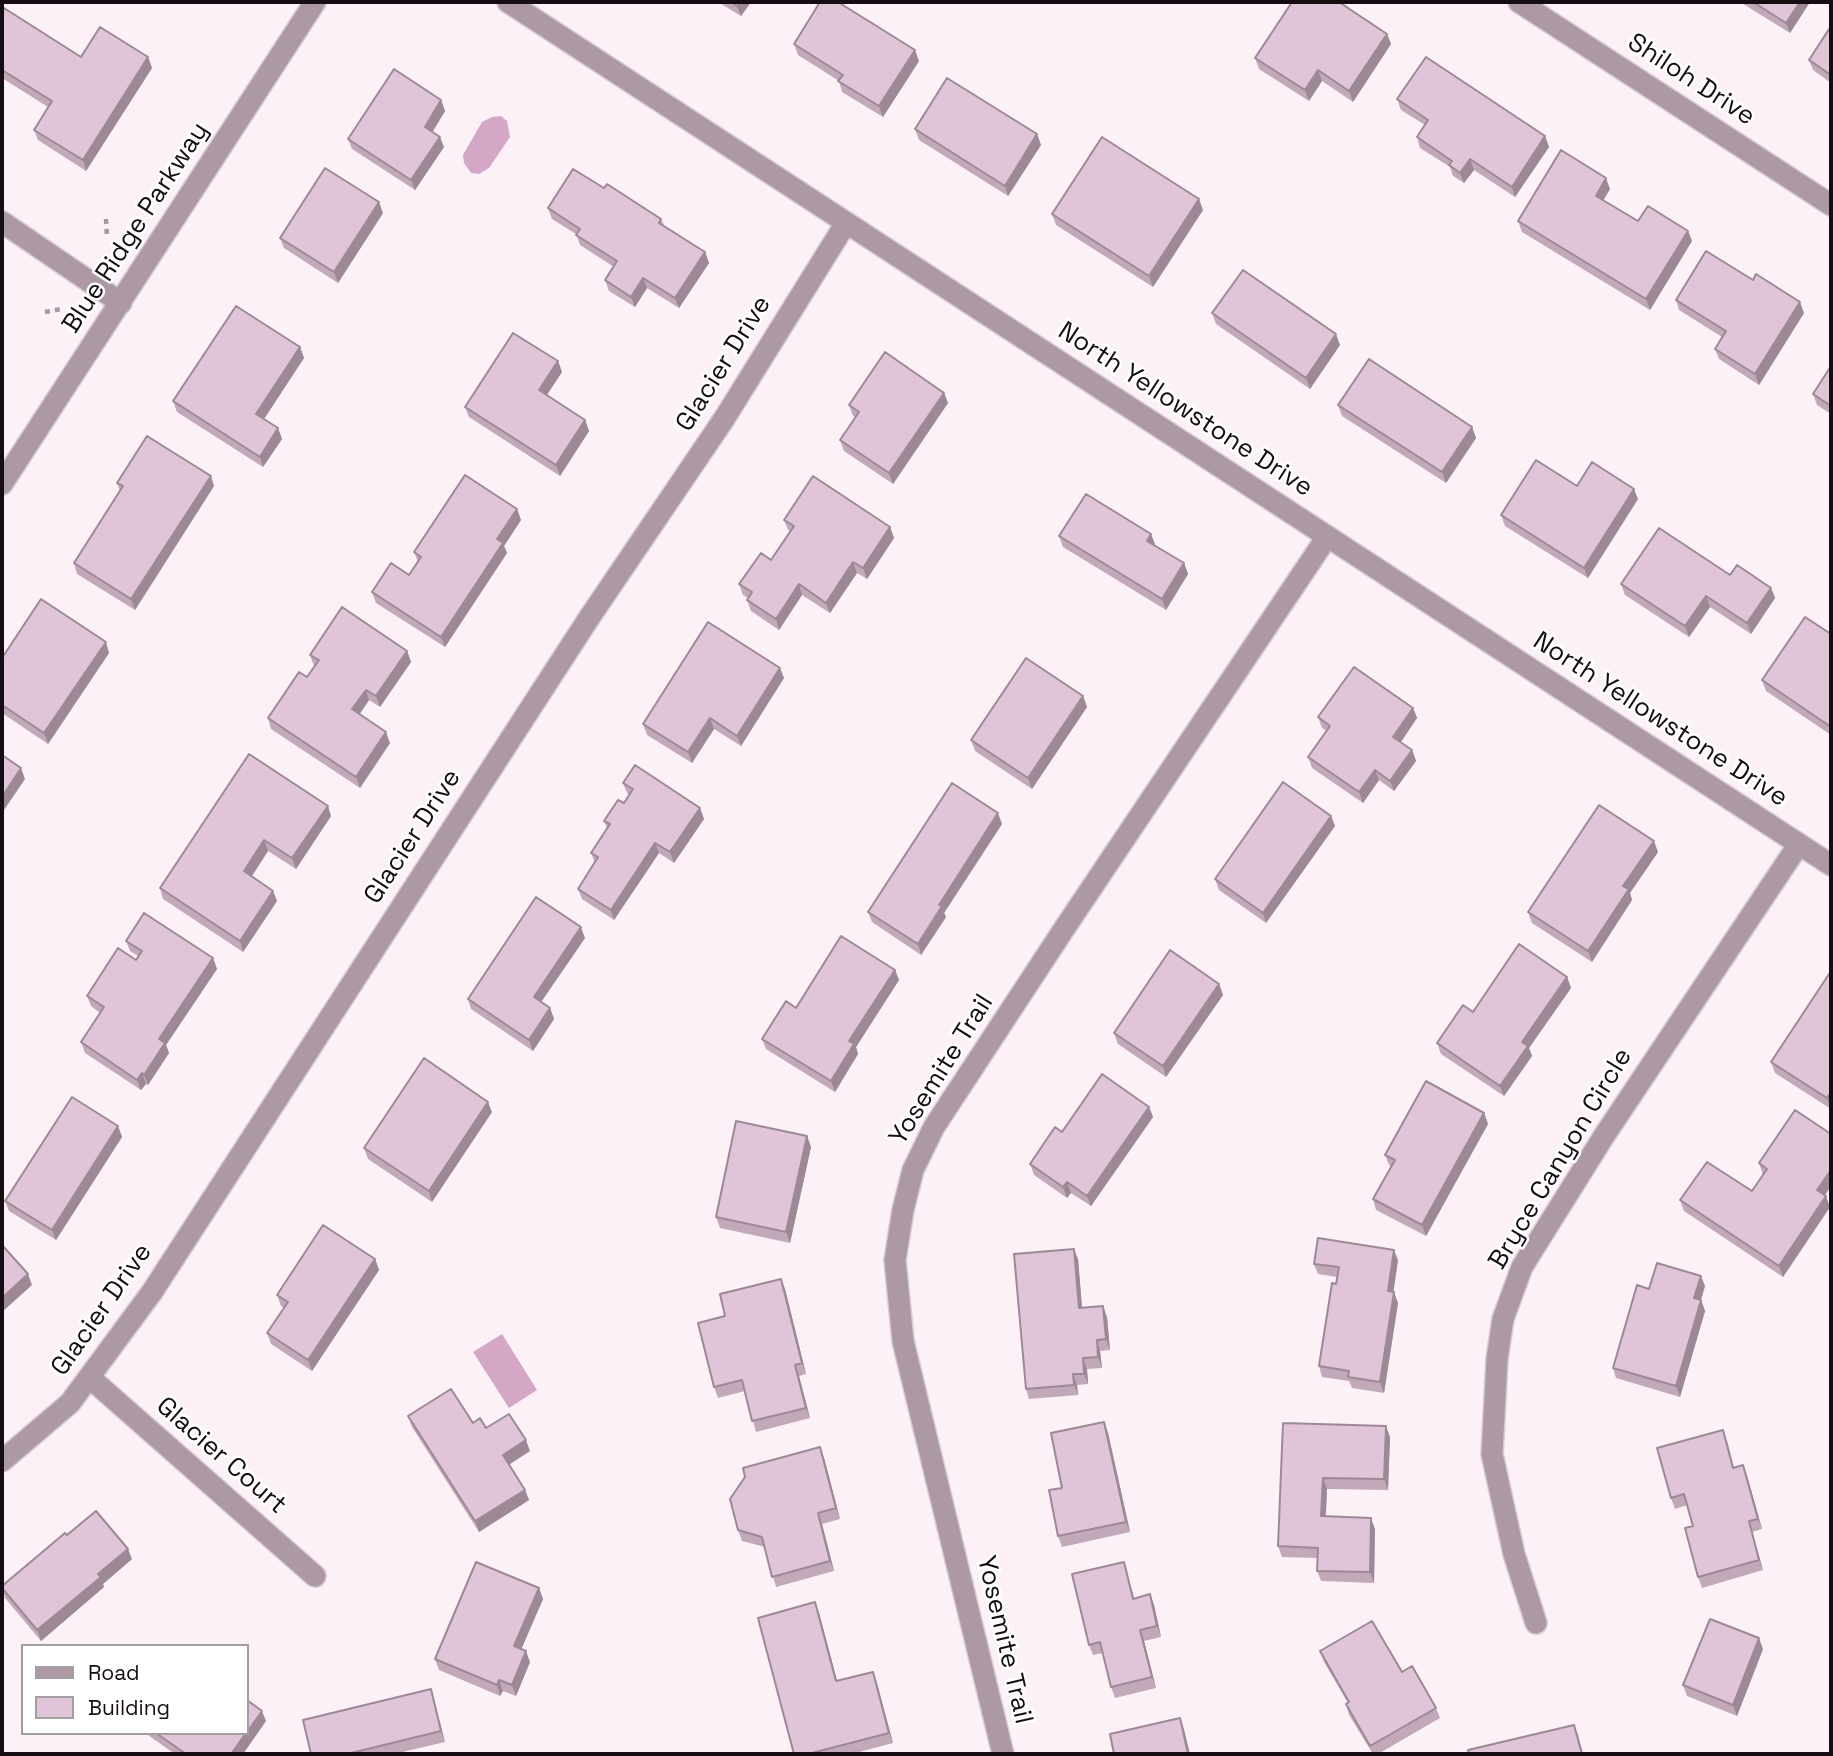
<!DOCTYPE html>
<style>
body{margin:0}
#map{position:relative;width:1833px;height:1756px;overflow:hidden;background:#fdf1f8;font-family:"Space Grotesk",sans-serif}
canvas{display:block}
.frame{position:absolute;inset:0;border:4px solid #160c13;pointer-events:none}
.legend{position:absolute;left:21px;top:1644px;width:228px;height:91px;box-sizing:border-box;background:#fff;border:2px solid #a29ea1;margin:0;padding:9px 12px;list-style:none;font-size:21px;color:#160c13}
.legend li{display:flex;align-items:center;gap:14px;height:35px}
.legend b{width:35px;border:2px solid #a29ea1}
</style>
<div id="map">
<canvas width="1833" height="1756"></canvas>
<div class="frame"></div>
<ul class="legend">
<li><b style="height:9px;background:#ad99a6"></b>Road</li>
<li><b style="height:19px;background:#e0c4d7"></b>Building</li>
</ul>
</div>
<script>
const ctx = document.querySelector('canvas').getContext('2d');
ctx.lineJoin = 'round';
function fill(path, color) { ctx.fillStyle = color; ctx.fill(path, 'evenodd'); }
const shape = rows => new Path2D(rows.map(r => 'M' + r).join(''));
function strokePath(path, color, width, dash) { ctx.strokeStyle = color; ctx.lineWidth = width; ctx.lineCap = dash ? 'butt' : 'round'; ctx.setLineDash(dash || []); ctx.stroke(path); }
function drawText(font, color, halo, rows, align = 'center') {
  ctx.font = font + ' "Space Grotesk",sans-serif'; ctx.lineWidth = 5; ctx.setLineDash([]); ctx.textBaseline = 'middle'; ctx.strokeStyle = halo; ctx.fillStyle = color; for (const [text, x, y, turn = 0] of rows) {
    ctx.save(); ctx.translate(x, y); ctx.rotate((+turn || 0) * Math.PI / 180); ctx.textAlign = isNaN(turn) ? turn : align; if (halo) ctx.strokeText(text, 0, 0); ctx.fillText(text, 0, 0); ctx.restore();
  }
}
fill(shape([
 [501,116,507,121,510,137,489,168,479,174,471,173,464,163,463,155,482,122,492,117],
 [502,1334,537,1390,509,1408,473,1352]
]), '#d3a7c5');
const minor = shape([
 [508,2,1831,865],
 [1519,2,1831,205],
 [2,222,121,303],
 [2,484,315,2],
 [89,1377,315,1576],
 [2,1461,70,1403,152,1292,589,618,724,419,846,223],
 [1536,1623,1514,1554,1492,1454,1497,1359,1503,1319,1522,1267,1604,1136,1799,844],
 [1003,1754,903,1341,895,1260,903,1210,913,1170,934,1127,1064,929,1327,537]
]);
strokePath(minor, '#d8ccd3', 24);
strokePath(shape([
 [106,219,107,238],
 [45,312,61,309]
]), '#a499a0', 4.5, [5, 5]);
strokePath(minor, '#ad99a6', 21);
fill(shape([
 [718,2,751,2,741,16],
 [1740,2,1810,2,1790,33],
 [2,11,81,57,148,57,152,68,86,171,38,140,34,130,48,107,2,78],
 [1831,26,1831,83,1813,70,1809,60],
 [1387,34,1391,44,1353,102,1322,81,1309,101,1259,69,1255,58],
 [794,44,919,61,883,117,842,92,839,81,798,55],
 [1397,99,1545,136,1549,147,1515,197,1474,170,1464,183,1453,176,1450,167,1420,148,1417,137,1425,125,1401,110],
 [441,100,445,111,432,132,444,147,415,190,352,149,348,139],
 [915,129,1037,134,1041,145,1008,196,919,140],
 [604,188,661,219,665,227,705,252,709,263,679,308,647,288,635,307,609,291,605,280,614,267,580,245,576,234,552,219,548,208],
 [1610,189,1603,200,1638,221,1688,231,1692,241,1650,310,1522,232,1518,221],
 [1203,210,1153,287,1056,225,1052,214],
 [383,213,338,283,284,248,280,238],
 [1753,280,1804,313,1759,385,1719,359,1715,349,1722,337,1679,310,1676,300],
 [1212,313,1340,345,1310,389,1216,324],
 [300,347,304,358,264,419,278,428,282,439,263,467,177,412,173,401],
 [558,361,562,372,546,395,585,420,589,431,560,476,469,417,465,407],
 [1831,366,1831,414,1817,405,1813,394],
 [944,393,948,403,893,484,844,451,840,440,856,418,853,416,849,405],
 [1338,405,1472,427,1476,438,1446,483,1342,416],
 [117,483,214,486,135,610,77,574,74,563,120,491],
 [1577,486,1638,499,1588,578,1505,526,1501,515],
 [517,509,521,520,504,546,507,553,445,647,376,603,372,592,409,575,418,562,414,552],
 [784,520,890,527,894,538,867,579,857,573,830,613,802,595,779,630,751,611,747,600,748,598,743,595,739,584,771,560,790,531,788,530],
 [1151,534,1154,545,1184,563,1188,574,1166,610,1063,547,1059,536],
 [1730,575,1771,588,1775,598,1751,634,1710,607,1689,637,1625,595,1621,584],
 [1831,634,1831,735,1766,691,1762,680],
 [407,651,411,662,380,707,369,700,359,714,390,743,360,788,271,729,268,718,307,677,314,666,310,655],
 [109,653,48,744,2,713,2,658],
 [784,678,741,746,714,729,692,763,647,735,643,724],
 [1083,696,1087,707,1032,789,975,751,971,740],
 [1413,708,1417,718,1400,743,1412,750,1416,761,1394,791,1379,780,1363,803,1312,768,1308,757,1327,731,1322,728,1318,717],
 [249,754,331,816,296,869,268,851,252,876,273,891,277,901,243,952,163,899,160,888],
 [623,783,700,808,704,819,674,863,659,853,614,920,582,899,578,889,595,863,591,853,607,828,604,821,624,803,629,795,627,793],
 [1331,816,1335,826,1266,923,1219,890,1215,879],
 [1002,824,944,913,946,917,921,955,872,922,868,912],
 [1658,852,1630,893,1632,900,1592,962,1532,923,1528,912],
 [585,938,541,1002,550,1008,554,1019,533,1051,471,1009,468,999],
 [126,941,213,958,217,969,166,1045,169,1053,148,1085,146,1084,141,1090,85,1053,81,1042,100,1013,91,1006,87,996,136,960,138,956,130,951],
 [895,970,899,980,856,1047,858,1054,835,1092,766,1049,762,1039,796,1008],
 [1831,971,1831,1109,1775,1073,1771,1062],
 [1567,977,1571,988,1529,1048,1532,1056,1504,1096,1441,1054,1437,1043,1473,1012],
 [1219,984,1223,995,1166,1077,1118,1044,1114,1033],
 [1149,1107,1153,1117,1091,1206,1071,1193,1067,1198,1034,1175,1030,1164,1062,1132],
 [492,1112,432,1202,368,1159,364,1148],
 [1484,1113,1488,1124,1426,1236,1376,1210,1373,1199,1391,1166,1389,1165,1385,1155],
 [118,1126,122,1137,56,1240,9,1211,5,1201],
 [1831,1134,1831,1186,1825,1195,1830,1207,1783,1277,1684,1211,1680,1200,1752,1191,1763,1175,1759,1163],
 [807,1136,811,1147,790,1243,720,1228,716,1217],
 [375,1259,379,1270,312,1371,271,1344,267,1333,284,1308,281,1306,277,1295],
 [1078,1259,1082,1308,1107,1317,1110,1350,1100,1351,1102,1368,1087,1369,1088,1384,1077,1385,1078,1395,1029,1399,1026,1389],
 [1398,1260,1393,1292,1398,1303,1384,1393,1352,1388,1349,1381,1322,1377,1319,1366,1337,1277,1318,1274,1314,1264],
 [781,1279,785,1289,806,1374,799,1376,810,1418,756,1432,745,1391,718,1398,714,1387,725,1316],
 [1705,1286,1701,1300,1705,1311,1680,1397,1616,1378,1613,1368,1649,1289],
 [408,1416,473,1423,486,1428,530,1451,509,1464,525,1490,529,1500,479,1532,412,1427],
 [1104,1422,1108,1433,1130,1532,1062,1547,1058,1536,1062,1488],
 [1283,1423,1390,1437,1388,1490,1327,1489,1326,1516,1375,1529,1374,1583,1321,1581,1317,1571,1318,1558,1282,1557,1278,1546],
 [1727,1440,1734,1468,1747,1476,1762,1529,1752,1532,1763,1570,1702,1588,1698,1577,1693,1526,1687,1505,1675,1509,1671,1498],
 [824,1458,840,1519,822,1524,834,1571,776,1587,765,1547,742,1541,738,1530],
 [67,1535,132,1559,103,1584,104,1587,41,1641,5,1598,2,1586],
 [1124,1562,1134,1598,1150,1594,1154,1605,1161,1637,1144,1641,1156,1688,1115,1698,1111,1687,1103,1653,1093,1655,1089,1645],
 [539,1588,543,1599,521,1649,530,1662,516,1696,503,1691,500,1696,439,1670,435,1659],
 [819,1613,837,1681,873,1672,893,1743,852,1754,794,1754],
 [1763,1649,1737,1716,1687,1696,1683,1685],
 [1320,1651,1436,1708,1440,1718,1378,1754,1373,1754,1349,1715,1346,1704,1348,1703,1324,1662],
 [431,1689,434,1700,445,1742,394,1754,311,1754],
 [266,1721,243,1754,175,1754,145,1733,247,1733]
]), '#c1a9b9');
fill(shape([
 [740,2,751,2,741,16,737,6],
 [1800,2,1810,2,1790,33,1786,23],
 [1387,34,1391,44,1353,102,1349,91],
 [915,50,919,61,883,117,879,106],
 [148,57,152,68,86,171,83,160],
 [1318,70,1322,81,1309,101,1305,90],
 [441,100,445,111,429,138,425,127],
 [1037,134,1041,145,1008,196,1005,186],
 [1545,136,1549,147,1515,197,1512,187],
 [440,137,444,147,415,190,411,180],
 [1470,159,1474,170,1464,183,1460,173],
 [1606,178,1610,189,1600,206,1596,196],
 [1199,199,1203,210,1153,287,1149,276],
 [379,202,383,213,338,283,334,272],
 [1688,231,1692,241,1650,310,1646,299],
 [705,252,709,263,679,308,675,298],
 [643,278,647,288,635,307,631,297],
 [1800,302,1804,313,1759,385,1755,374],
 [1336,334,1340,345,1310,389,1306,378],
 [300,347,304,358,260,425,256,414],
 [558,361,562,372,543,401,539,390],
 [944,393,948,403,893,484,889,473],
 [585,420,589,431,560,476,556,465],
 [1472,427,1476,438,1446,483,1442,472],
 [278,428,282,439,263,467,260,457],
 [211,476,214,486,135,610,131,599],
 [1634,489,1638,499,1588,578,1584,568],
 [517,509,521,520,504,546,507,553,445,647,441,637,497,539],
 [890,527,894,538,867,579,863,568],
 [1151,534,1155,544,1151,551,1147,541],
 [853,562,857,573,830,613,826,603],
 [1184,563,1188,574,1166,610,1162,599],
 [799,584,802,595,779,630,776,619],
 [1771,588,1775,598,1751,634,1747,623],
 [1706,596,1710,607,1689,637,1685,626],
 [106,642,109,653,48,744,44,733],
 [407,651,411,662,380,707,376,696],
 [780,668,784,678,741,746,737,736],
 [366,690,369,700,356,720,352,709],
 [1083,696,1087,707,1032,789,1028,778],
 [1413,708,1417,718,1397,748,1393,737],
 [710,718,714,729,692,763,688,752],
 [386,732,390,743,360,788,356,777],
 [1412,750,1416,761,1394,791,1390,781],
 [21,768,25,779,2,813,2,797],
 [1375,770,1379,780,1363,803,1359,792],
 [328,806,331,816,296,869,292,858],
 [700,808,704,819,674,863,670,852],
 [998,813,1002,824,944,913,946,917,921,955,918,944,939,905],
 [1331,816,1335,826,1266,923,1263,913],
 [264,840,268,851,248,882,244,871],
 [1654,841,1658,852,1630,893,1632,900,1592,962,1588,951,1623,886],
 [655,843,659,853,614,920,611,910],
 [273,891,277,901,243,952,240,941],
 [581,927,585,938,537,1008,534,997],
 [213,958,217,969,166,1045,169,1053,148,1085,144,1075,159,1039],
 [895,970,899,980,856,1047,858,1054,835,1092,831,1081,849,1041],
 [1567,977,1571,988,1529,1048,1532,1056,1504,1096,1500,1086,1522,1042],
 [1219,984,1223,995,1166,1077,1163,1066],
 [550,1008,554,1019,533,1051,529,1040],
 [142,1073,146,1084,141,1090,137,1080],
 [1831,1092,1831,1109,1827,1098],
 [488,1102,492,1112,432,1202,429,1191],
 [1149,1107,1153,1117,1091,1206,1087,1196],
 [1484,1113,1488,1124,1426,1236,1422,1225],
 [118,1126,122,1137,56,1240,52,1230],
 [807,1136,811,1147,790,1243,786,1232],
 [1831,1170,1831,1186,1821,1201,1817,1190],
 [1067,1182,1071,1193,1067,1198,1063,1187],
 [1826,1196,1830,1207,1783,1277,1779,1266],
 [1074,1249,1078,1259,1083,1319,1079,1308],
 [1394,1250,1398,1260,1392,1302,1388,1291],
 [375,1259,379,1270,312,1371,308,1360],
 [28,1274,32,1285,2,1312,2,1298],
 [1701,1276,1705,1286,1698,1309,1694,1298],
 [781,1279,785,1289,806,1374,802,1363],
 [1394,1292,1398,1303,1384,1393,1380,1382],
 [1701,1300,1705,1311,1680,1397,1676,1386],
 [1103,1306,1107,1317,1110,1350,1106,1339],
 [1097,1340,1100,1351,1102,1368,1098,1357],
 [1083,1358,1087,1369,1088,1384,1084,1374],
 [795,1365,799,1376,810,1418,806,1408],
 [1073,1374,1077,1385,1078,1395,1074,1385],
 [1104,1422,1108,1433,1130,1532,1126,1522],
 [1386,1426,1390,1437,1388,1490,1384,1479],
 [526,1440,530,1451,507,1466,503,1455],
 [820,1447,824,1458,840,1519,836,1508],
 [1743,1465,1747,1476,1762,1529,1758,1519],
 [1323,1478,1327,1489,1325,1527,1321,1516],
 [525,1490,529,1500,479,1532,475,1521],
 [818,1513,822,1524,834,1571,830,1561],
 [1371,1518,1375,1529,1374,1583,1370,1572],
 [1749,1521,1752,1532,1763,1570,1759,1560],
 [128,1549,132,1559,103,1584,104,1587,41,1641,37,1630,98,1574],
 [1124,1562,1127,1573,1137,1609,1133,1599],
 [539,1588,543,1599,518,1657,514,1646],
 [1150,1594,1154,1605,1161,1637,1157,1626],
 [815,1602,819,1613,840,1692,836,1681],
 [1140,1630,1144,1641,1156,1688,1152,1677],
 [1759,1638,1763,1649,1737,1716,1733,1705],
 [526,1651,530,1662,516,1696,512,1685],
 [873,1672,877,1683,893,1743,889,1733],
 [499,1680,503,1691,500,1696,497,1685],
 [431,1689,434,1700,445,1742,441,1731],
 [262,1711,266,1721,243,1754,231,1754],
 [1180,1718,1184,1729,1190,1754,1188,1754],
 [1574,1725,1578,1735,1583,1754,1582,1754]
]), '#9d8996');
const building = shape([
 [731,2,740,2,737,6,731,2],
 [820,2,838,2,915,50,879,106,838,81,843,75,794,44,820,2],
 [1292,2,1339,2,1387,34,1349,91,1318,70,1305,90,1255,58,1292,2],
 [1753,2,1800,2,1786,23,1753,2],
 [4,8,81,57,100,27,148,57,83,160,34,130,52,101,2,70,2,11,4,8],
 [1831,26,1831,75,1809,60,1831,26],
 [1426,57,1545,136,1512,187,1470,159,1460,173,1449,165,1452,161,1417,137,1428,120,1397,99,1426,57],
 [394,69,441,100,425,127,440,137,411,180,348,139,394,69],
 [947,78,1037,134,1005,186,915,129,947,78],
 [1102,137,1199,199,1149,276,1052,214,1102,137],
 [1561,150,1606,178,1596,196,1638,221,1648,206,1688,231,1646,299,1518,221,1561,150],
 [325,168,379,202,334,272,280,238,325,168],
 [573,169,604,188,607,184,661,219,659,223,705,252,675,298,643,278,631,297,605,280,617,261,576,235,580,229,548,208,573,169],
 [1706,251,1753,280,1756,274,1800,302,1755,374,1715,349,1726,331,1676,300,1706,251],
 [1243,270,1336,334,1306,378,1212,313,1243,270],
 [236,306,300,347,256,414,278,428,260,457,173,401,236,306],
 [513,333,558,361,539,390,585,420,556,465,465,407,513,333],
 [885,352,944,393,889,473,840,440,859,412,849,405,885,352],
 [1369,359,1472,427,1442,472,1338,405,1369,359],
 [1831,366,1831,406,1813,394,1831,366],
 [147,436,211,476,131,599,74,563,123,486,117,483,147,436],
 [1536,460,1577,486,1592,462,1634,489,1584,568,1501,515,1536,460],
 [465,475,517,509,497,539,503,543,441,637,372,592,391,563,409,575,421,557,414,552,465,475],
 [813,476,890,527,863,568,853,562,826,603,799,584,776,619,747,600,752,592,739,584,761,553,771,560,794,526,784,520,813,476],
 [1086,494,1151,534,1147,541,1184,563,1162,599,1059,536,1086,494],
 [1659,528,1730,575,1737,565,1771,588,1747,623,1706,596,1685,626,1621,584,1659,528],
 [41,599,106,642,44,733,2,705,2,658,41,599],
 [342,607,407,651,376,696,366,690,352,709,386,732,356,777,268,718,299,672,307,677,319,660,310,655,342,607],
 [1805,617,1831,634,1831,727,1762,680,1805,617],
 [708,622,780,668,737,736,710,718,688,752,643,724,708,622],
 [1026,658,1083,696,1028,778,971,740,1026,658],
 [1354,667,1413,708,1393,737,1412,750,1390,781,1375,770,1359,792,1308,757,1330,726,1318,717,1354,667],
 [249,754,328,806,292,858,264,840,244,871,273,891,240,941,160,888,249,754],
 [2,755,21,768,2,797,2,755],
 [635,765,700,808,670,852,655,843,611,910,578,889,598,857,591,853,610,824,604,821,618,800,624,803,633,789,623,783,635,765],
 [1283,782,1331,816,1263,913,1215,879,1283,782],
 [952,783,998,813,939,905,942,906,918,944,868,912,952,783],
 [1599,805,1654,841,1623,886,1629,889,1588,951,1528,912,1599,805],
 [536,897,581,927,534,997,550,1008,529,1040,468,999,536,897],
 [144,913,213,958,159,1039,165,1043,144,1075,142,1073,137,1080,81,1042,104,1007,87,996,118,948,136,960,142,951,126,941,144,913],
 [841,936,895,970,849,1041,854,1044,831,1081,762,1039,786,1001,796,1008,841,936],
 [1519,944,1567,977,1522,1042,1528,1046,1500,1086,1437,1043,1463,1005,1473,1012,1519,944],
 [1170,950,1219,984,1163,1066,1114,1033,1170,950],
 [1831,971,1831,1092,1827,1098,1771,1062,1831,971],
 [424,1058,488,1102,429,1191,364,1148,424,1058],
 [1102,1074,1149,1107,1087,1196,1067,1182,1063,1187,1030,1164,1055,1127,1062,1132,1102,1074],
 [1426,1081,1484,1113,1422,1225,1373,1199,1395,1160,1385,1155,1426,1081],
 [72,1097,118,1126,52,1230,5,1201,72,1097],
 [1795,1110,1831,1134,1831,1170,1817,1190,1826,1196,1779,1266,1680,1200,1707,1162,1752,1191,1767,1169,1759,1163,1795,1110],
 [736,1121,807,1136,786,1232,716,1217,736,1121],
 [323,1225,375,1259,308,1360,267,1333,288,1302,277,1295,323,1225],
 [1318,1238,1394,1250,1388,1291,1394,1292,1380,1382,1348,1377,1349,1371,1319,1366,1332,1283,1336,1284,1339,1267,1314,1264,1318,1238],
 [2,1245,28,1274,2,1298,2,1245],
 [1074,1249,1079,1308,1103,1306,1106,1339,1097,1340,1098,1357,1083,1358,1084,1374,1073,1374,1074,1385,1026,1389,1014,1254,1074,1249],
 [1657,1263,1701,1276,1694,1298,1701,1300,1676,1386,1613,1368,1637,1285,1649,1289,1657,1263],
 [781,1279,802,1363,795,1365,806,1408,752,1421,742,1380,714,1387,698,1323,725,1316,720,1294,781,1279],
 [451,1389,473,1423,480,1418,486,1428,509,1414,526,1440,503,1455,525,1490,475,1521,408,1416,451,1389],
 [1104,1422,1126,1522,1058,1536,1049,1490,1062,1488,1051,1433,1104,1422],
 [1283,1423,1386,1426,1384,1479,1323,1478,1321,1516,1371,1518,1370,1572,1317,1571,1318,1548,1278,1546,1283,1423],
 [1723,1430,1733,1468,1743,1465,1758,1519,1749,1521,1759,1560,1698,1577,1685,1528,1693,1526,1684,1494,1671,1498,1657,1448,1723,1430],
 [820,1447,836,1508,818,1513,830,1561,772,1577,762,1537,738,1530,730,1499,745,1477,743,1468,820,1447],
 [96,1511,128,1549,98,1574,101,1577,37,1630,2,1588,2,1586,65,1533,67,1535,96,1511],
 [476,1562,539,1588,514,1646,526,1651,512,1685,499,1680,497,1685,435,1659,476,1562],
 [1124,1562,1133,1599,1150,1594,1157,1626,1140,1630,1152,1677,1111,1687,1100,1642,1089,1645,1072,1574,1124,1562],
 [815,1602,836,1681,873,1672,889,1733,808,1754,794,1754,758,1618,815,1602],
 [1710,1619,1759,1638,1733,1705,1683,1685,1710,1619],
 [1372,1621,1402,1672,1412,1666,1436,1708,1370,1746,1346,1704,1349,1702,1320,1651,1372,1621],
 [431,1689,441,1731,347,1754,311,1754,303,1720,431,1689],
 [247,1700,262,1711,247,1732,247,1700],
 [1180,1718,1188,1754,1114,1754,1110,1734,1180,1718],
 [1574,1725,1582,1754,1469,1754,1468,1750,1574,1725],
 [156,1733,246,1733,231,1754,186,1754,156,1733]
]);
fill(building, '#e0c4d7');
strokePath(building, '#9d8996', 2);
drawText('26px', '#160c13', '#fff', [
 ["Shiloh Drive",1691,80,33],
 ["Blue Ridge Parkway",136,228,-57],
 ["Glacier Drive",724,364,-58],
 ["North Yellowstone Drive",1185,410,33],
 ["North Yellowstone Drive",1660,720,33],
 ["Glacier Drive",413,837,-57],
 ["Yosemite Trail",942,1070,-58],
 ["Bryce Canyon Circle",1561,1159,-59],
 ["Glacier Drive",102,1310,-55],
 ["Glacier Court",221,1456,41],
 ["Yosemite Trail",1004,1640,77]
]);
</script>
